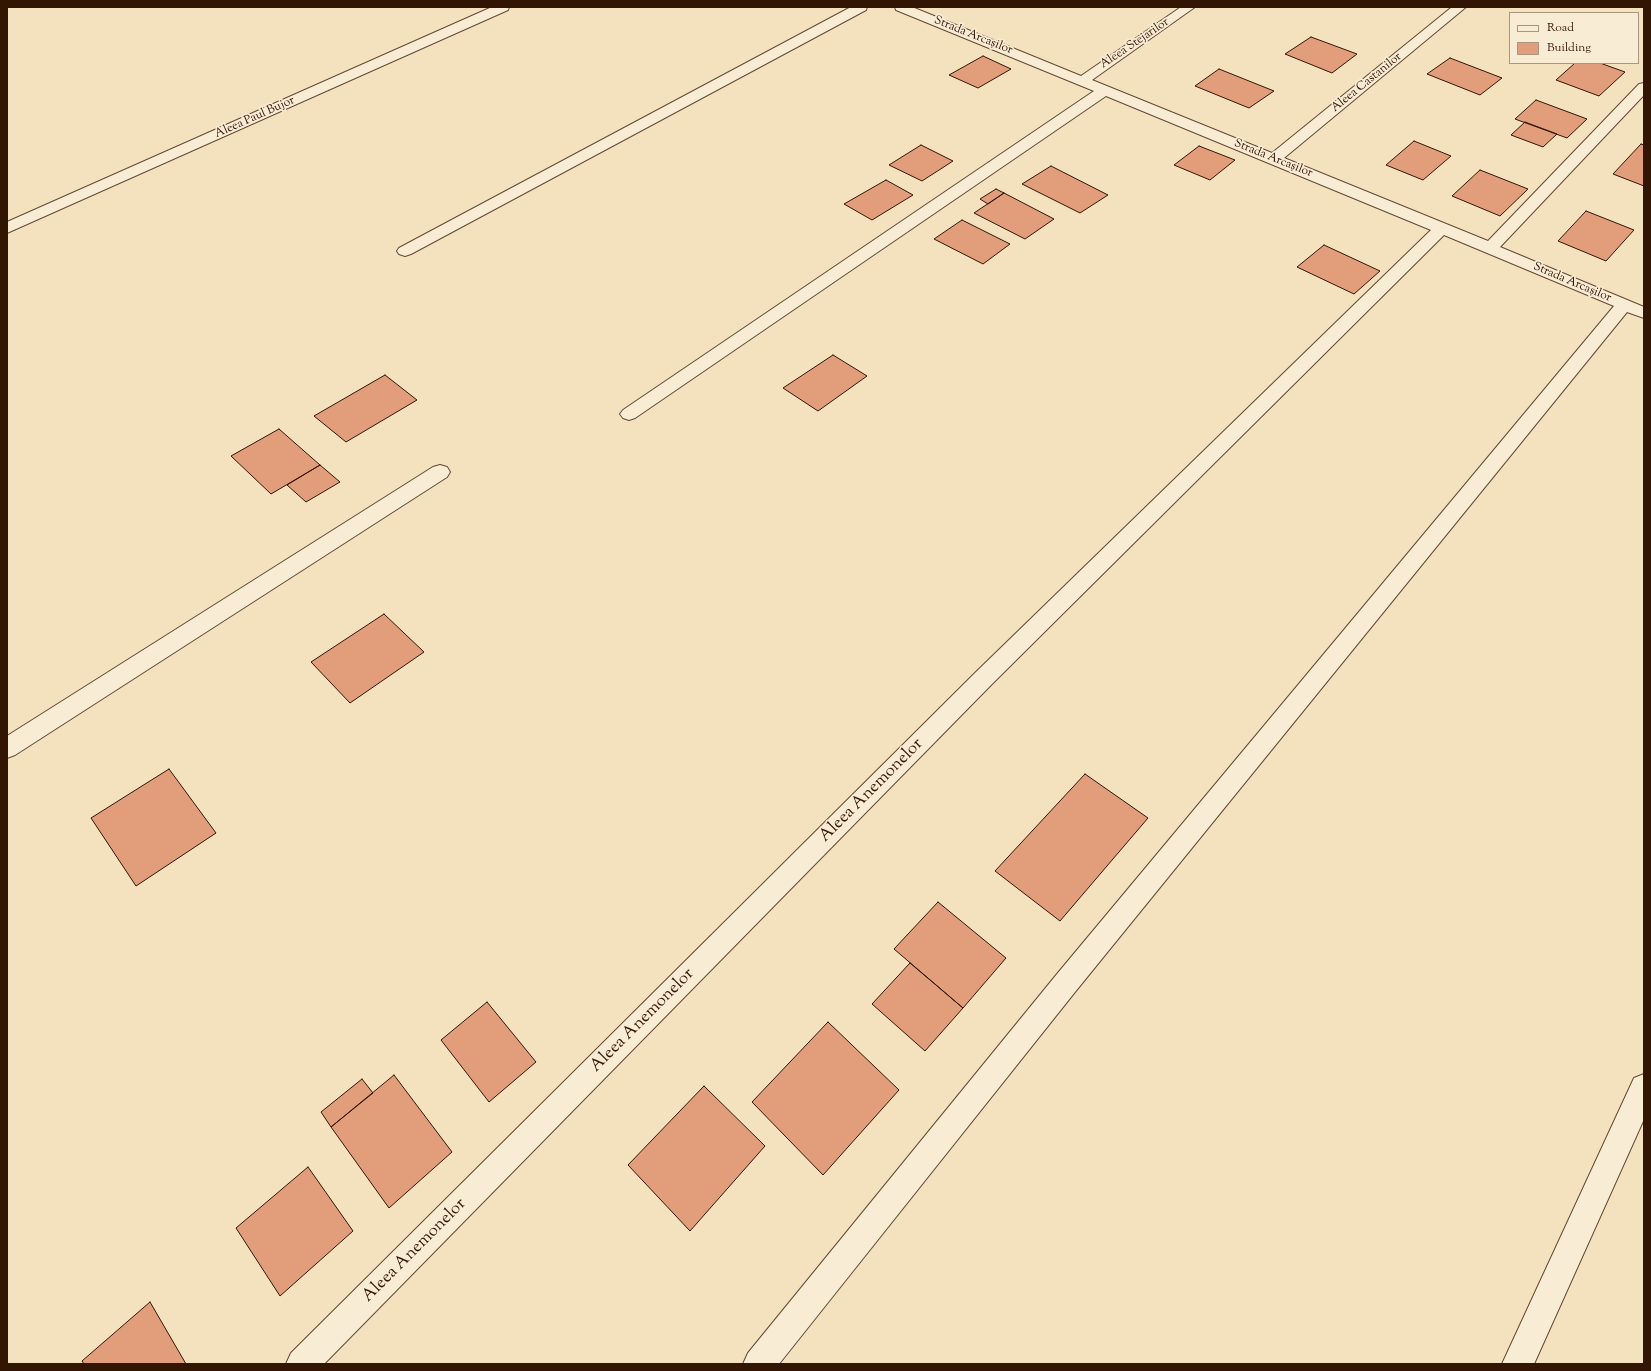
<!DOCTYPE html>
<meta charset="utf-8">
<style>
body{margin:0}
#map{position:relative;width:1651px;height:1371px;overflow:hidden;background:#f4e1be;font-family:"Sorts Mill Goudy",serif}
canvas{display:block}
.frame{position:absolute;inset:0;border:8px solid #331504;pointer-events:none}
.legend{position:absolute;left:1509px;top:12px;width:130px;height:52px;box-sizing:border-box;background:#f8ecd5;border:1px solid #a99681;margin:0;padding:5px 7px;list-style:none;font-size:12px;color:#331504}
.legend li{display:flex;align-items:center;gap:8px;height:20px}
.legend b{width:20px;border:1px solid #a99681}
</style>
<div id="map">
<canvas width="1651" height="1371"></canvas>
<div class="frame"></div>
<ul class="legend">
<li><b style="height:5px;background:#f8ecd5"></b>Road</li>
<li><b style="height:11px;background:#e29d7b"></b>Building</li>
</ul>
</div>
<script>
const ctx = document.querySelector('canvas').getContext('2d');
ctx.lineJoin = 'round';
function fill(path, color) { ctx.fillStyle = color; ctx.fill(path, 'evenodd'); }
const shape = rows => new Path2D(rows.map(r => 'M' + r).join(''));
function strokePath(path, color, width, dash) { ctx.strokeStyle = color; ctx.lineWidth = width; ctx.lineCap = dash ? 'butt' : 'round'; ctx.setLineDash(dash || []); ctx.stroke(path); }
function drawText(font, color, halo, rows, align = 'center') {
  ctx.font = font + ' "Sorts Mill Goudy",serif'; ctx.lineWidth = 3.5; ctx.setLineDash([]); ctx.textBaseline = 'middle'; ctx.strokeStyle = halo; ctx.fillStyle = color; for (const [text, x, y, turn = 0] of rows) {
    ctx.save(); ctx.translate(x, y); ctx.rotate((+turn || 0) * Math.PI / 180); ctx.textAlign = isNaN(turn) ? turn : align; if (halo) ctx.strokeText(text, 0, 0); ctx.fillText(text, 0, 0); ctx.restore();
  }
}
const building = shape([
 [1311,37,1357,54,1332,73,1285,54,1311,37],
 [983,56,1011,69,978,88,949,75,983,56],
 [1450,58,1502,78,1480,95,1427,74,1450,58],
 [1575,63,1600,63,1625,72,1599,96,1556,80,1575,63],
 [1219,69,1274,91,1249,108,1195,86,1219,69],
 [1536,100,1587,119,1567,138,1515,119,1536,100],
 [1525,122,1557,134,1543,147,1511,135,1525,122],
 [1414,141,1451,156,1423,180,1386,165,1414,141],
 [1641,144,1644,145,1644,186,1613,174,1641,144],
 [921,145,953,161,922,181,889,165,921,145],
 [1199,146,1235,160,1210,180,1174,165,1199,146],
 [1051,166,1108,195,1080,213,1022,184,1051,166],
 [1480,170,1528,189,1500,216,1452,196,1480,170],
 [886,180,913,195,872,220,844,204,886,180],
 [996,189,1004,193,988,204,980,199,996,189],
 [1004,193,1054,219,1025,239,974,213,1004,193],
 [1586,211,1634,230,1606,261,1558,241,1586,211],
 [962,220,1010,244,983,264,934,239,962,220],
 [1324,245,1380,271,1354,294,1297,267,1324,245],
 [833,355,867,376,818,411,783,388,833,355],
 [385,375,417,400,346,442,314,416,385,375],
 [279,429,320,465,271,494,231,456,279,429],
 [320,465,340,482,306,502,287,485,320,465],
 [384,614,424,652,350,703,311,662,384,614],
 [169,769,216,833,136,886,91,818,169,769],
 [1085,774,1148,818,1060,921,995,871,1085,774],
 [938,902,1006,958,963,1008,894,949,938,902],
 [910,963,963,1008,925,1051,872,1004,910,963],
 [487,1002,536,1062,489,1102,441,1040,487,1002],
 [828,1022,899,1090,823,1175,752,1102,828,1022],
 [394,1075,452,1152,389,1208,331,1127,394,1075],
 [362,1079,373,1093,331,1127,321,1112,362,1079],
 [704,1086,765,1146,690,1231,628,1165,704,1086],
 [308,1167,353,1231,280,1296,236,1228,308,1167],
 [150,1302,186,1364,84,1364,82,1361,150,1302]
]);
fill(building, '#e29d7b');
strokePath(building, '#331504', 1);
const minor = shape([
 [492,7,509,7,508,10,7,233,7,222,492,7],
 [851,7,867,7,866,10,411,254,405,256,399,254,397,251,399,248,851,7],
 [895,7,912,7,1081,76,1181,7,1195,7,1092,80,1272,153,1452,7,1466,7,1284,158,1488,241,1639,84,1644,83,1644,95,1500,247,1644,307,1644,318,1627,312,1075,992,779,1364,743,1364,748,1353,1057,974,1614,306,1444,235,992,684,324,1364,286,1364,291,1353,976,672,1431,230,1106,96,635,418,629,420,623,418,620,414,623,410,1094,91,896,10,895,7],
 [440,465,447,467,450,472,447,477,15,755,7,758,7,736,433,467,440,465],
 [1644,1074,1644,1119,1534,1364,1502,1364,1634,1078,1644,1074]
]);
strokePath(minor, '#634832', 2);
fill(minor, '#f8ecd5');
drawText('12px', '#331504', '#f8ecd5', [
 ["Strada Arcașilor",973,36,22],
 ["Aleea Stejarilor",1135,44,-34],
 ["Aleea Castanilor",1367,83,-39],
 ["Aleea Paul Bujor",255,118,-24],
 ["Strada Arcașilor",1273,159,22],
 ["Strada Arcașilor",1572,283,23]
]);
drawText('17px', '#331504', '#f8ecd5', [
 ["Aleea Anemonelor",872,791,-45],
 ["Aleea Anemonelor",643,1021,-45],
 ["Aleea Anemonelor",415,1251,-45]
]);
</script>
